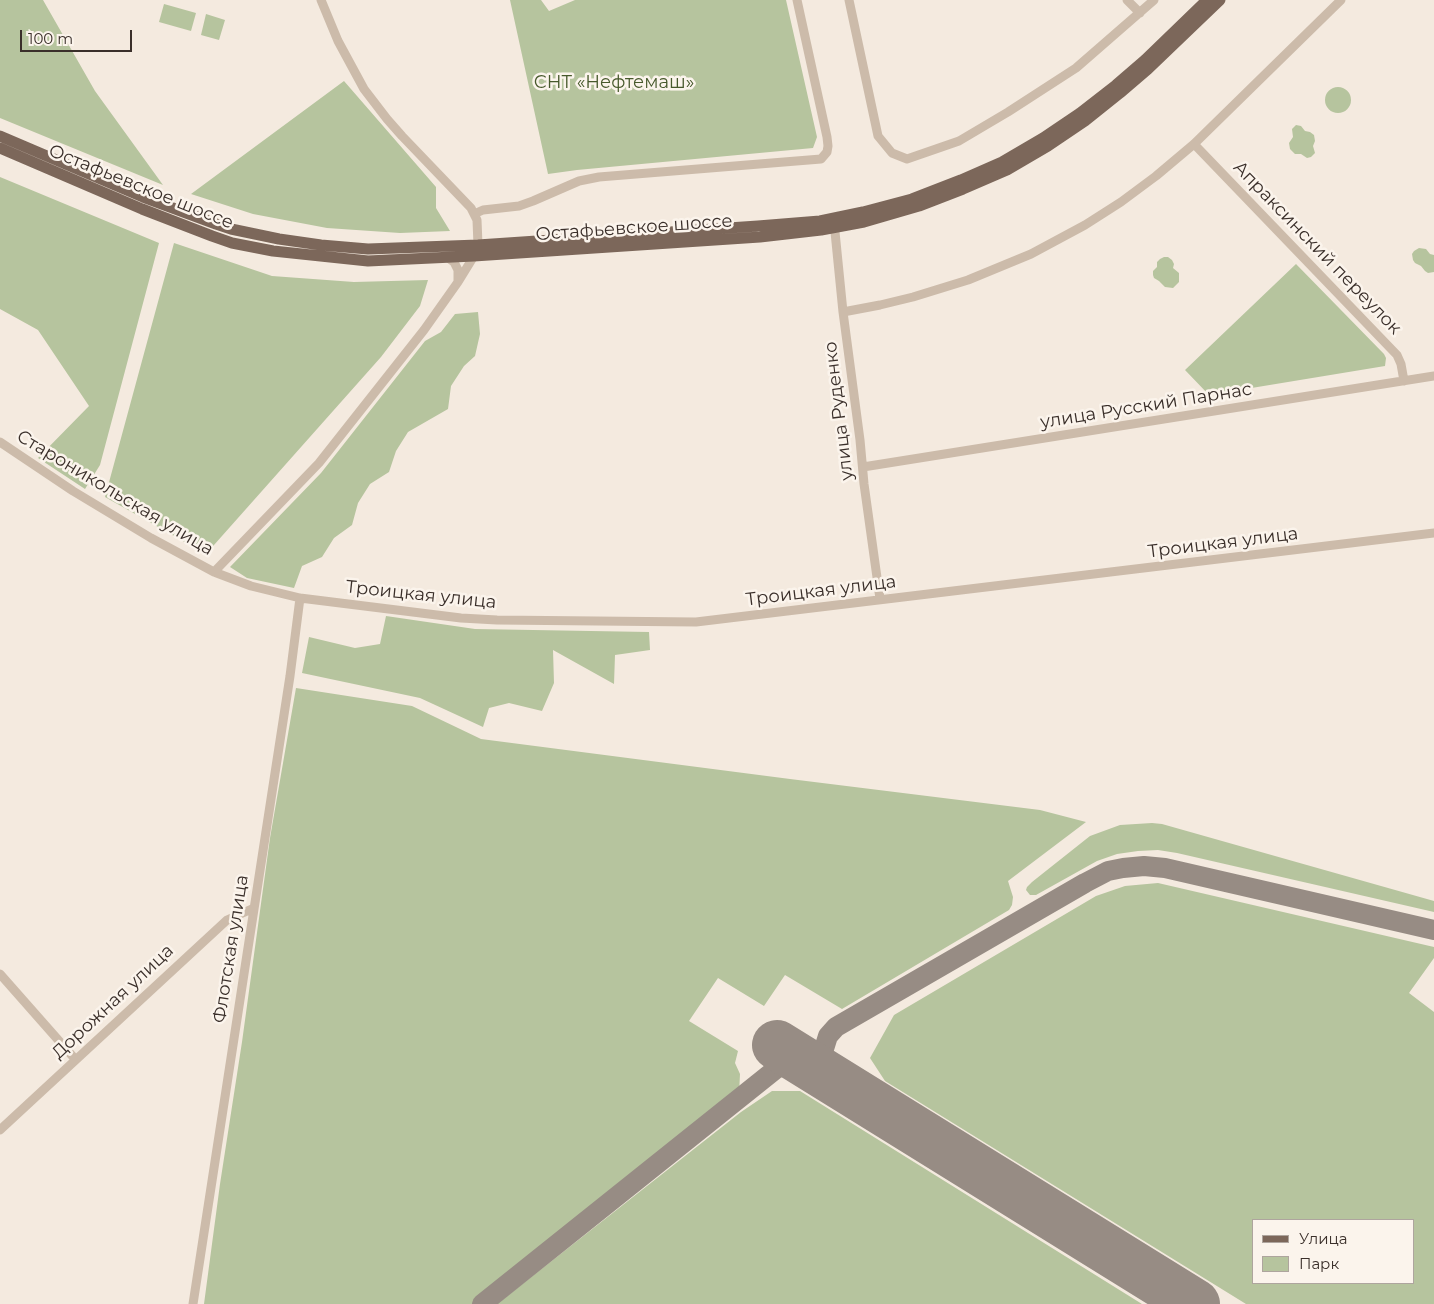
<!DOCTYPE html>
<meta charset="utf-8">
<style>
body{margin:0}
#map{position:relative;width:1434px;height:1304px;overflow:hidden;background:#f4eadf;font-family:Montserrat,sans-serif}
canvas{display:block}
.legend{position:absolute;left:1252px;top:1219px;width:162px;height:65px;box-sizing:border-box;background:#fbf4ec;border:1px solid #aea59e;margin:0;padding:6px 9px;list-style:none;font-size:15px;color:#3a2f2a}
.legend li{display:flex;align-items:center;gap:10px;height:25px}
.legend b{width:25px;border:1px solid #aea59e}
.scale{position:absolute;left:20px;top:30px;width:112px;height:22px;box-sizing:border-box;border:2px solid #3a2f2a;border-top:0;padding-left:6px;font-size:15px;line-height:18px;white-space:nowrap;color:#3a2f2a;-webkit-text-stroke:4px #fbf4ec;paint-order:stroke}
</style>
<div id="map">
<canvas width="1434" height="1304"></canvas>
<ul class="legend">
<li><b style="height:6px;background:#7c675a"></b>Улица</li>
<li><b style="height:14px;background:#b6c49e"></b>Парк</li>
</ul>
<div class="scale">100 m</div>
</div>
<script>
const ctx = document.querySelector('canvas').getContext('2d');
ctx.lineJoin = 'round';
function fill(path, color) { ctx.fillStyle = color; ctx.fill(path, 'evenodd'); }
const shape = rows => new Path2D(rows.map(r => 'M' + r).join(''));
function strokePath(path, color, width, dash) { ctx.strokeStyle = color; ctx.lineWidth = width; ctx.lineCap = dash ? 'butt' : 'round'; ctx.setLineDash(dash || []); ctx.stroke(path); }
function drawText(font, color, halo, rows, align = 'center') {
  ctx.font = font + ' Montserrat,sans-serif'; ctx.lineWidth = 5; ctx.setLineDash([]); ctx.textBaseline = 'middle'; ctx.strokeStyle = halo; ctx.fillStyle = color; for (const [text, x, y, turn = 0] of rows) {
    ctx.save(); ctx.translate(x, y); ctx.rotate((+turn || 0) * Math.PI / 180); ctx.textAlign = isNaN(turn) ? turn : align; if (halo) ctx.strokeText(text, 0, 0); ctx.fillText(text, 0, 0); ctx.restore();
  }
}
fill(shape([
 [0,0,43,0,95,91,163,185,0,118],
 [510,0,541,0,549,11,575,0,786,0,817,137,813,148,577,170,548,174],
 [164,4,196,13,191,31,159,22],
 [206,14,225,20,219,40,201,35],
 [344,81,436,187,436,208,450,231,400,233,327,228,253,214,191,194],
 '1325 100a13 13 0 1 1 26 0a13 13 0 1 1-26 0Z',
 [1296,125,1301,126,1305,131,1310,132,1314,135,1315,141,1313,146,1315,153,1311,157,1307,158,1301,154,1295,154,1290,149,1289,143,1293,137,1292,129],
 [0,177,159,243,100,465,85,489,38,458,89,406,38,330,0,309],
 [174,243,272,276,354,282,428,280,420,306,381,357,206,554,105,497],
 [1419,248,1426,249,1430,254,1434,255,1434,272,1428,273,1425,271,1421,266,1415,263,1413,260,1412,254,1414,251],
 [1164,257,1168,257,1172,260,1174,264,1173,268,1179,273,1179,282,1173,288,1165,287,1159,281,1154,278,1153,275,1153,271,1157,267,1157,262,1160,259],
 [1296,264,1384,354,1386,358,1385,366,1209,395,1185,370],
 [478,312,480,334,475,356,464,366,451,386,448,409,408,432,396,451,389,472,370,484,358,503,352,525,334,538,322,557,302,566,294,588,247,578,230,567,321,473,425,341,441,332,455,314],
 [386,616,475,629,649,632,650,650,615,655,614,684,553,650,554,683,542,711,509,703,489,708,483,727,420,698,302,673,309,637,355,648,380,644],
 [296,688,412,706,481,739,790,779,1040,810,1086,822,1008,881,1013,897,1012,905,1009,910,842,1009,785,975,764,1006,718,978,689,1021,738,1051,735,1063,740,1074,739,1094,474,1304,204,1304,220,1184,242,1042,270,838],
 [1152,823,1162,824,1434,901,1434,912,1177,853,1158,850,1138,851,1117,854,1097,861,1036,895,1030,895,1026,890,1027,887,1032,882,1090,836,1120,825],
 [1158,883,1434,947,1434,958,1409,993,1434,1012,1434,1304,1246,1304,885,1081,870,1058,894,1015,1096,896,1125,886],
 [1413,1220,1413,1283,1253,1283,1253,1220],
 [772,1091,800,1091,1142,1304,497,1304,741,1112]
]), '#b6c49e');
strokePath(shape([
 [835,1082,828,1072,824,1062,823,1052,828,1036,836,1027,1085,883,1108,871,1123,868,1144,866,1165,868,1434,930],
 [482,1304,776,1069,783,1065,802,1060]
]), '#978c84', 20);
strokePath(shape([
 [777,1045,1195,1304]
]), '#978c84', 50);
strokePath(shape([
 [849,0,878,136,892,153,907,159,959,141,1008,112,1076,68,1154,0],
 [1127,0,1140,13],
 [1194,144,1397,355,1401,364,1404,381],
 [474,214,483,210,519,206,533,201,579,181,599,177,821,159,827,152,828,146,827,137,797,0],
 [834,222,843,312,860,440,864,484,880,599],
 [447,257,454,262,458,270,458,282],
 [843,312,880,305,913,297,968,280,1031,254,1085,225,1121,202,1156,176,1194,144,1341,0],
 [0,442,73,491,151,538,214,572,251,586,300,598,461,618,497,620,696,622,1434,533],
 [863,467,1434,376],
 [214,572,319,463,424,330,458,282,474,256,478,245,477,220,471,208,402,136,387,119,364,89,338,41,321,0],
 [0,974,75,1059],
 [0,1130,227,920,254,908],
 [193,1304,290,676,300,598]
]), '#cba', 9);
strokePath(shape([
 [0,136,143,197,216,224,231,229,279,239,321,245,368,249,478,245,758,226,820,221,863,212,912,199,961,180,1002,162,1043,138,1080,113,1116,85,1145,60,1207,0],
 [0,148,142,209,212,236,232,243,273,251,368,261,474,256,760,237,821,230,864,222,919,206,963,189,1007,170,1048,146,1085,121,1120,93,1148,69,1220,0]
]), '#7c675a', 11);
drawText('18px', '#47592c', '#fbf4ec', [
 ["СНТ «Нефтемаш»",614,83]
]);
drawText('18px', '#3a2f2a', '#fbf4ec', [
 ["Остафьевское шоссе",141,187,22],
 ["Остафьевское шоссе",634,228,-4],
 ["Апраксинский переулок",1317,248,46],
 ["улица Русский Парнас",1146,406,-9],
 ["улица Руденко",839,411,-97],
 ["Староникольская улица",115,493,31],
 ["Троицкая улица",1223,543,-7],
 ["Троицкая улица",821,591,-7],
 ["Троицкая улица",421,595,6],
 ["Флотская улица",231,949,-81],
 ["Дорожная улица",113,1002,-43]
]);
</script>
